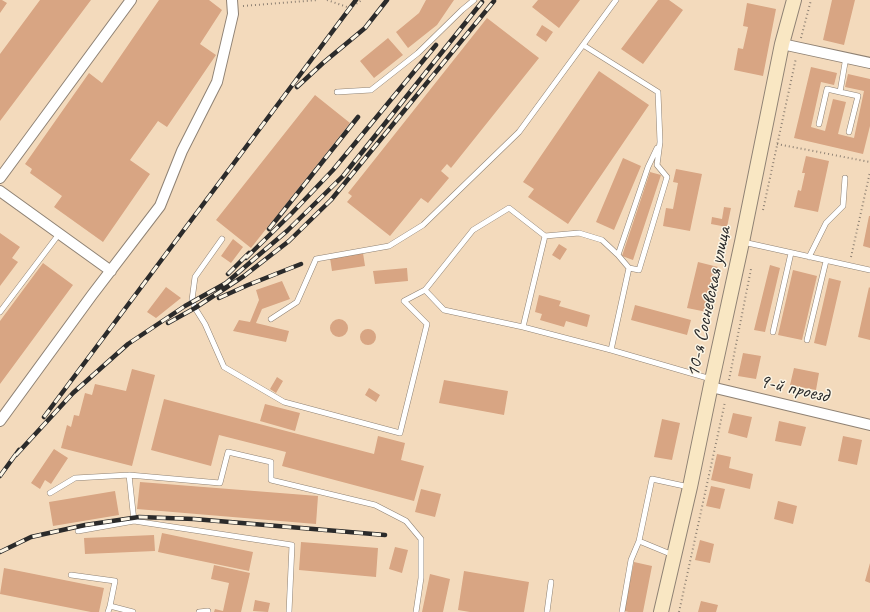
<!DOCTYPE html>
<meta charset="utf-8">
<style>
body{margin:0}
canvas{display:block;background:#f3dabc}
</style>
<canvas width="870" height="612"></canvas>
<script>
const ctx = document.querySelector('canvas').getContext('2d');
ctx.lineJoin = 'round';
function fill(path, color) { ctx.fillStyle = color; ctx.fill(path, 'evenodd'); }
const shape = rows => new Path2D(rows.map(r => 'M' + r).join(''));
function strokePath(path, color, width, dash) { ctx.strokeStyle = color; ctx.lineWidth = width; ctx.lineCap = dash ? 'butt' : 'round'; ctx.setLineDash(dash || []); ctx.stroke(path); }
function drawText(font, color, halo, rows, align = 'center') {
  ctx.font = font + ' Caveat,sans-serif'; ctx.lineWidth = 3; ctx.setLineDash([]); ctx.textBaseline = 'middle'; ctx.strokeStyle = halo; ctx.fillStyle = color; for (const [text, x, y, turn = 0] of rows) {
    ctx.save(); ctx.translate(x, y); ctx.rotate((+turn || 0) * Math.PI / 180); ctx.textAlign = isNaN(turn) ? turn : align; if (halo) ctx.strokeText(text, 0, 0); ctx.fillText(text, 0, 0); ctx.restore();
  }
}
fill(shape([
 [0,0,2,0,7,3,0,13],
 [40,0,91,0,0,121,0,54],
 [159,0,209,0,222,10,200,44,216,55,167,127,158,121,130,160,150,174,103,242,54,207,62,196,30,173,32,169,25,164,89,73,102,83],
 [426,0,454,0,437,25,408,48,396,32,419,13],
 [538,0,580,0,559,28,532,7],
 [658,0,669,0,683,10,643,64,621,49],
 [832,0,855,0,844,45,823,40],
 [747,3,776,9,763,76,734,70,738,48,743,49,748,27,743,26],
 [487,18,539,58,451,168,447,164,441,171,449,178,428,203,421,198,390,236,347,202,352,196,348,193],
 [542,25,553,32,546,42,536,35],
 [388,38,403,55,374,78,360,61],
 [811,67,837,73,834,85,821,82,811,127,825,131,833,99,846,102,838,134,854,138,864,91,845,87,848,74,870,79,870,126,863,154,794,138],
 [599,71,649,105,568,224,528,197,534,189,523,182],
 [315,95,350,123,251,248,216,220],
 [806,156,829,161,818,212,794,207,798,190,801,191,805,173,802,173],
 [623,158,641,166,614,230,596,222],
 [676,169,702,174,690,231,663,226,666,208,673,209,678,183,673,182],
 [650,172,661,175,633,260,622,256],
 [724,207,731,208,727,227,711,224,712,217,722,219],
 [869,216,870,216,870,248,863,246],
 [0,233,20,247,12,258,18,262,0,286],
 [233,239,243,247,231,263,221,256],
 [559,244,567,249,560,260,552,255],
 [363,253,365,266,332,271,330,258],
 [698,262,718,267,707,312,687,308],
 [43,263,73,285,0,384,0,321],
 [770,265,780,268,765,332,754,330],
 [407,268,408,281,375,284,373,271],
 [793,270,817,276,802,340,778,335],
 [829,278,841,281,826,346,814,343],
 [282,281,290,299,262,309,256,323,289,331,286,342,233,331,239,320,250,322,259,300,256,290],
 [166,287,181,298,156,318,147,312],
 [869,287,870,288,870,340,858,337],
 [539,295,561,301,559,306,590,315,587,327,566,321,564,327,540,320,542,314,535,312],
 [635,305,691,320,687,335,631,320],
 '330 328a9 9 0 1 1 18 0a9 9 0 1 1-18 0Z',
 '360 337a8 8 0 1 1 16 0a8 8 0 1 1-16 0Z',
 [743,353,761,356,756,379,738,376],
 [794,368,819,373,816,390,790,385],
 [132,369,155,375,132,466,61,448,67,425,71,427,74,415,79,416,85,393,92,395,95,384,126,391],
 [277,377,283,381,276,393,270,389],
 [444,380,508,391,504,415,439,403],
 [369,388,380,395,376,402,365,395],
 [164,399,374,454,378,436,405,443,401,460,424,466,414,501,282,466,286,452,219,435,211,466,151,450],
 [265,404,300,413,295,431,260,421],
 [733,413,752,417,747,438,728,433],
 [662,419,680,423,672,460,654,457],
 [779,421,806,427,801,446,775,441],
 [843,436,862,440,857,465,838,461],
 [54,449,68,458,51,484,45,480,40,489,31,483],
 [717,454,731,457,729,468,753,474,750,489,711,480],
 [140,482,318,496,316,524,137,509],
 [711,486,725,489,720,509,706,506],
 [421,489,441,494,435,517,415,512],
 [115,491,119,515,53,526,49,502],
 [778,501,797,506,793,524,774,519],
 [162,533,253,552,249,571,158,552],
 [154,535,155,551,85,554,84,538],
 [700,540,714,544,710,563,695,560],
 [301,542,378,548,376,577,299,570],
 [395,547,408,550,402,573,389,569],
 [634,562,652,566,643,612,629,612,624,611],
 [870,563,870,583,865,581],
 [214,565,250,573,241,612,214,612,215,609,223,611,229,583,211,579],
 [4,568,104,588,99,612,91,612,0,594],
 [464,571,529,582,524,612,470,612,458,610],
 [430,574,450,579,443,612,422,612],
 [255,600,270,603,268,612,253,611],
 [701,601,718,605,716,612,698,612]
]), '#d8a583');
const lane = shape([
 [583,45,658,92,660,142,657,165,667,177,639,270,629,268,611,350,711,379],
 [846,57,840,92,858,96,849,132],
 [337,92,371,90,418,53,462,10,474,0],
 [819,124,827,89,840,92],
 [222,239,195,277,192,300,195,308,205,324,224,367,284,402,400,433,427,324,404,301,425,290],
 [743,242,870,270],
 [809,257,826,223,843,206,845,178],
 [629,268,618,255,648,167,657,148],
 [0,312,59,234],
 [271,319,297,302,316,259,389,246,423,225,519,132,616,0],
 [523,327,444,310,425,290,473,230,509,208,545,236],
 [773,332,791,253],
 [807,340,826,261],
 [611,350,523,327,545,236,579,233,602,240,618,255],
 [129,475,220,483,228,452,271,462,271,480,375,505,406,521,421,539,421,578,416,612],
 [50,493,75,478,129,475,134,521,292,545,289,612],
 [78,531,134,521],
 [673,555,639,541,652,479,689,487],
 [71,575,115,581,110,606,133,612],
 [108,612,110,606],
 [199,612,208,611,208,612],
 [547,612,551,582],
 [622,612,631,560,639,541]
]);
const street = shape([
 [782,44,870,63],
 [0,178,131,0],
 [0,191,111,271],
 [711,387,870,425],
 [0,421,92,295,160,206,182,151,217,82,233,14,232,0]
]);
const secondary = shape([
 [661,612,690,487,712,380,742,242,782,44,794,0]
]);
strokePath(lane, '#8f8274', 6);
strokePath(street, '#8f8274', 12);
strokePath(secondary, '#8f8274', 16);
strokePath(shape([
 [327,0,350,8,362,0],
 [243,6,318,0],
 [801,38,811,0],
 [777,144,870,162],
 [763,210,796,58],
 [851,257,870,172],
 [729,380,751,269],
 [679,612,725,402]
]), '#8f8274', 2, [1, 3]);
strokePath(lane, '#fff', 5);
strokePath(street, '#fff', 10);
strokePath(secondary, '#f9e7c3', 14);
const rail = shape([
 [297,87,323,63,365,28,387,0],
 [269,229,358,117],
 [246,258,291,214,333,170,436,45],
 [228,274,249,253],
 [219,298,248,285,301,264],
 [168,323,195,308,244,276,289,241,331,200,494,1],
 [44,417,356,0],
 [16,455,73,393,128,344,185,306,226,283,287,231,343,176,482,2],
 [0,476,19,450],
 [0,552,31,537,85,525,139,517,194,519,385,535]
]);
strokePath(rail, '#2b2b2b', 4.5);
strokePath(rail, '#fcf5e5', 3, [9]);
drawText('20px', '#2b2b2b', '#fcf5e5', [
 ["10-я Сосневская улица",709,302,-78],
 ["9-й проезд",794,389,13]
]);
</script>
